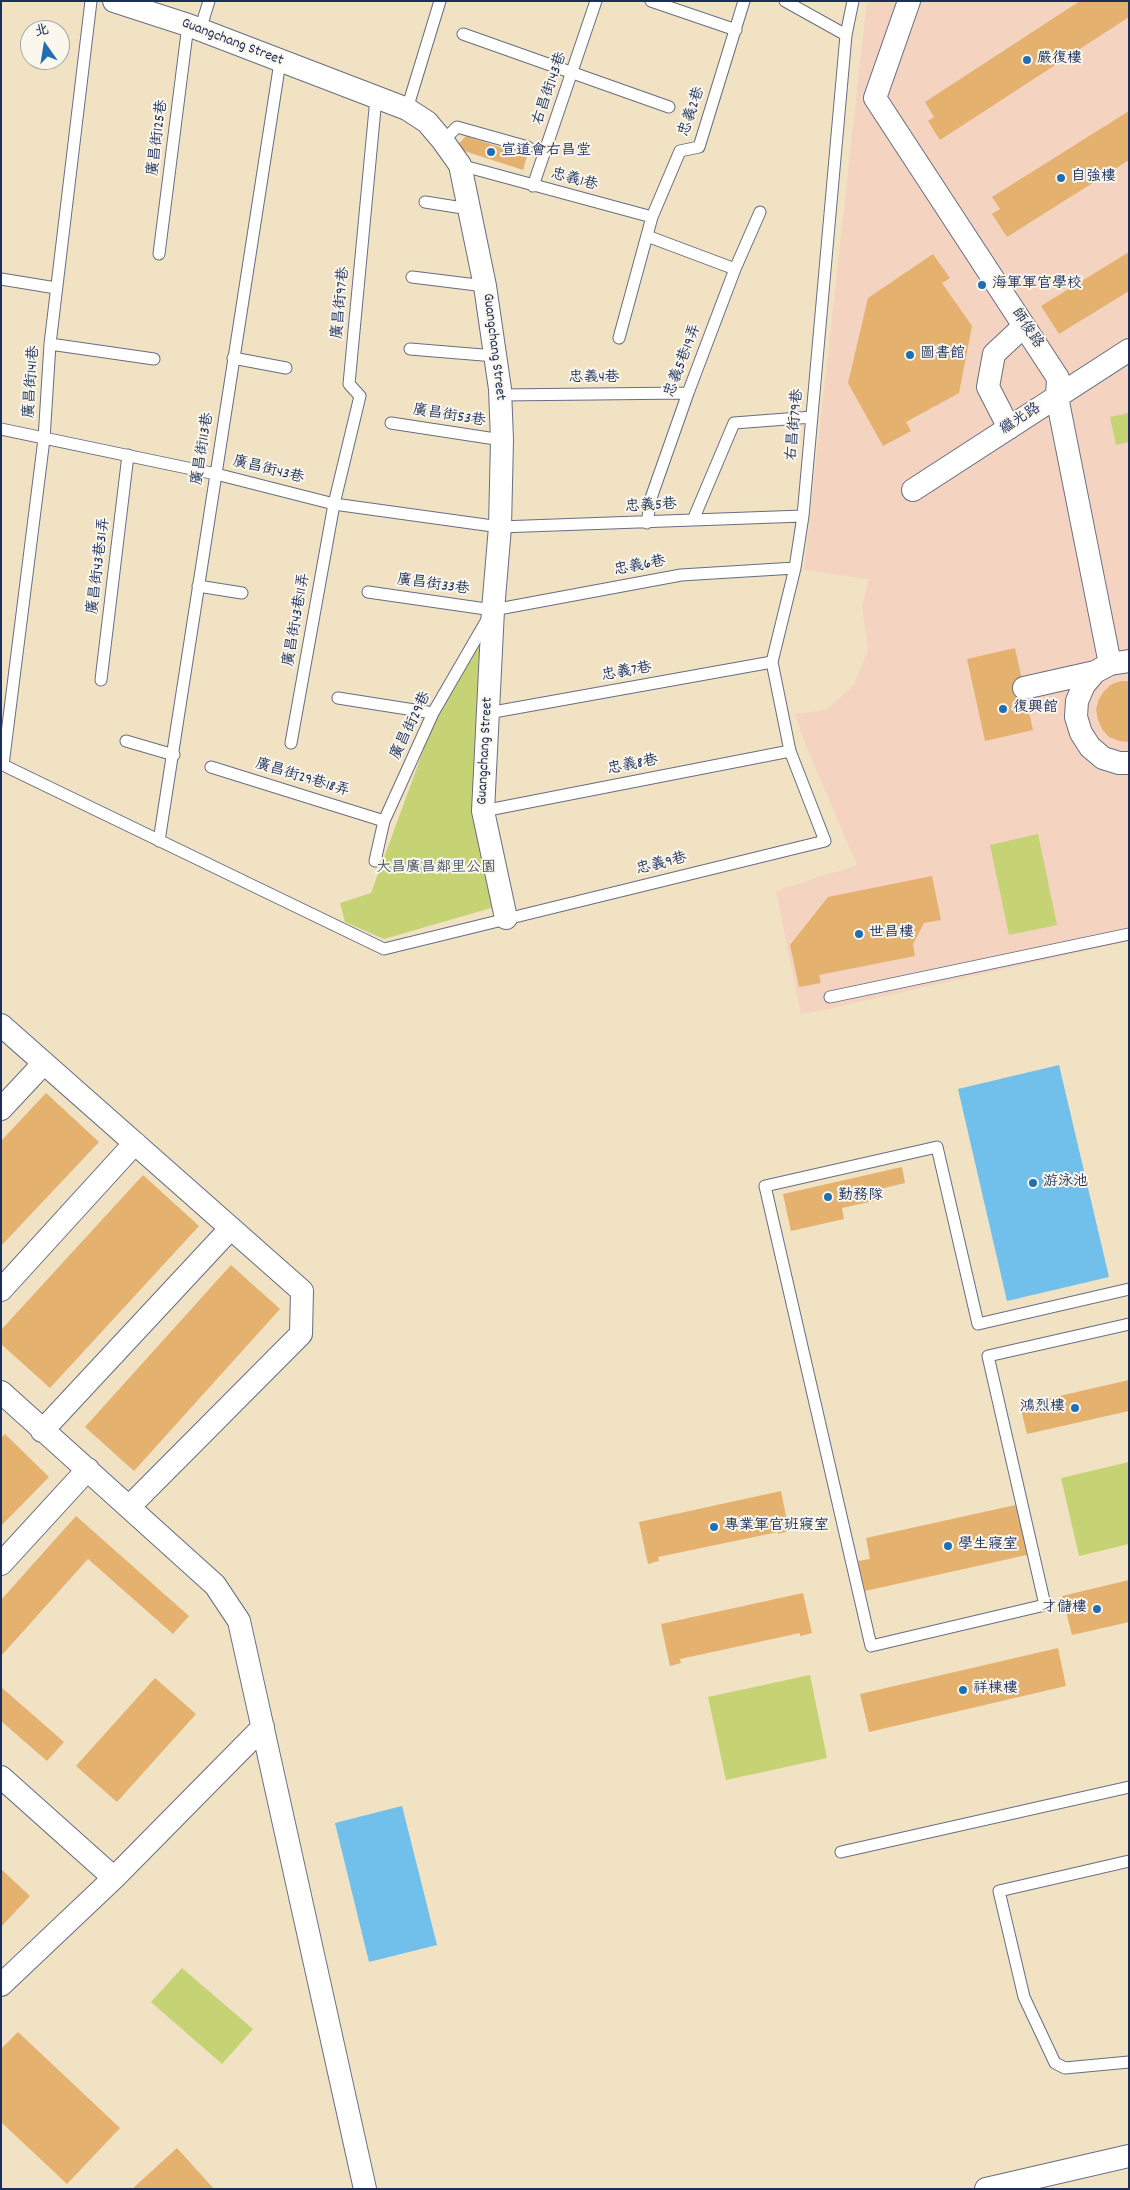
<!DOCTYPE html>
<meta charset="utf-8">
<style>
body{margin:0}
#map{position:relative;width:1130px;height:2190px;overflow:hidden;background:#f0e2c3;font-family:Dekko,"LXGW WenKai TC",sans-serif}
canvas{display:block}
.frame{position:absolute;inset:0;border:2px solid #1b2f5e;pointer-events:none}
.north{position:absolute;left:20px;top:20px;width:50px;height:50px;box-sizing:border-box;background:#fbf7ec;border:1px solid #a1a7b3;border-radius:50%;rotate:347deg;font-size:14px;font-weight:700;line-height:20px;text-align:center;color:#1b2f5e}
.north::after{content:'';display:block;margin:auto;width:18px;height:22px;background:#1f6fb2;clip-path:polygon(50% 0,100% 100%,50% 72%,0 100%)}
</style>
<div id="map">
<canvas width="1130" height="2190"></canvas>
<div class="frame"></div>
<div class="north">北</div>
</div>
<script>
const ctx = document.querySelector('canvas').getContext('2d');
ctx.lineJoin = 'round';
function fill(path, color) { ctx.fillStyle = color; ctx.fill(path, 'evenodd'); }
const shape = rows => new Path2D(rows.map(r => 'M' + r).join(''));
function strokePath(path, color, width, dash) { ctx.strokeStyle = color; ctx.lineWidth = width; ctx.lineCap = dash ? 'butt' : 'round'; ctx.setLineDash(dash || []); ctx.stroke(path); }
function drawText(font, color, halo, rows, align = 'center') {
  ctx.font = font + ' Dekko,"LXGW WenKai TC",sans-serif'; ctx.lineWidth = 4; ctx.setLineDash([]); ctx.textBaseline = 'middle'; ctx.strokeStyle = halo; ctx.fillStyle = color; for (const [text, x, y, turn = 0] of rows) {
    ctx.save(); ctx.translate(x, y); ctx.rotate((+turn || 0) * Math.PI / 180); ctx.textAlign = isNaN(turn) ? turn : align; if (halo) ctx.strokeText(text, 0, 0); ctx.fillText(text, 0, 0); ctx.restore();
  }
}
fill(shape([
 [867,1,1129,1,1129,941,801,1015,776,891,857,865,807,748,795,714,826,710,854,685,868,650,862,606,869,579,804,570]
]), '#f4d3c0');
fill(shape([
 [1129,413,1129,442,1116,445,1110,417],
 [487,633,498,906,384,939,345,922,340,903,371,893,433,724],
 [1038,834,1057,925,1009,935,990,845],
 [1129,1462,1129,1544,1079,1556,1061,1478],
 [810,1675,827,1758,726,1780,708,1697],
 [182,1968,253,2029,222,2064,151,2002]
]), '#c5d374');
fill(shape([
 [1059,1065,1109,1277,1007,1301,958,1089],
 [402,1806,437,1945,369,1962,335,1823]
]), '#71bfeb');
fill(shape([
 [1080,1,1129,1,1129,17,940,140,928,121,934,117,925,102],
 [1129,111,1129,160,1007,237,992,214,1000,209,992,197],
 [466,136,527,156,523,170,455,148],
 [1129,252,1129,291,1059,334,1041,306],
 [933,254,950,278,942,283,972,326,959,393,906,422,911,431,883,446,848,383,868,298],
 [1015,648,1033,730,985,741,967,659],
 [1121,681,1129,681,1129,742,1119,741,1109,737,1102,729,1098,720,1096,709,1099,699,1104,691,1112,684],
 [932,876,941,920,924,923,913,944,915,956,819,975,821,983,799,987,790,945,828,897],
 [46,1093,99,1142,1,1246,1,1141],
 [902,1167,905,1183,872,1191,874,1201,842,1208,844,1219,791,1231,783,1194],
 [143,1175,199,1226,50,1388,1,1344,1,1330],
 [231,1265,280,1309,134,1471,85,1427],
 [1129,1380,1129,1411,1027,1434,1020,1405],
 [5,1434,49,1477,1,1526,1,1438],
 [781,1491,789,1531,778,1534,778,1532,658,1557,659,1561,648,1564,639,1522],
 [1020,1504,1031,1554,865,1591,858,1561,870,1559,866,1538],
 [76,1516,189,1616,173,1634,88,1559,1,1656,1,1600],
 [1129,1580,1129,1622,1072,1635,1062,1596],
 [803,1593,812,1633,800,1636,800,1633,680,1659,681,1663,670,1666,661,1624],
 [1058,1648,1066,1686,869,1732,860,1694],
 [155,1678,196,1714,117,1802,76,1766],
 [1,1687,64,1742,47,1761,1,1721],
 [1,1869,30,1896,1,1927],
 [18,2032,120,2128,67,2184,1,2122,1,2049],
 [177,2148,214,2189,132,2189]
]), '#e5b16f');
const service = shape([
 [651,1,736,30],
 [785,1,846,35],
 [200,30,209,1],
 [463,34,669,107],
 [407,109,440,1],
 [443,141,457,127,528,147],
 [460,165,652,217],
 [533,186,596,1],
 [425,202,469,209],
 [647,236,735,269],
 [159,254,188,25],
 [412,277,485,286],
 [1,279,56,288],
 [619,338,652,217,680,151,699,147,744,1],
 [50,344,154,359],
 [410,349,495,356],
 [233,358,286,368],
 [500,395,688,393],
 [391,423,502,440],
 [1,429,216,474,334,504,500,527,803,516],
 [693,520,734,423,812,417],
 [647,523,651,498,688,393,735,269,760,212],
 [198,586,242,593],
 [368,592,493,610,681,575,795,568],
 [101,680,128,455],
 [338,698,433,713],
 [488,713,772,662],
 [126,741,174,755],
 [291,743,334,504,360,396,349,384,376,98],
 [1,764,384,949,825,841,790,751,772,662,795,568,803,516,846,35,853,1],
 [3,765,44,439,50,344,91,1],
 [211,767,384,821],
 [483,811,790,751],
 [159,841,280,62],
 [375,861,384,821,433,713,488,618],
 [830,997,1129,934],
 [1129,1289,978,1324,937,1147,765,1186,871,1646,1045,1605,988,1356,1129,1324],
 [841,1852,1129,1787],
 [1129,1861,999,1891,1024,1997,1055,2063,1065,2068,1129,2062]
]);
const minor = shape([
 [114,1,188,25,407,109,427,122,443,141,460,165,485,286,500,389,502,440,500,527,493,610,483,811,506,918],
 [909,1,875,98,1058,378,1057,397,1110,664],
 [1009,428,988,387,994,354,1024,326],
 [913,490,1129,350],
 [1129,661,1110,664,1095,672,1084,685,1077,701,1076,717,1081,733,1090,747,1103,758,1119,763,1129,763],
 [1024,688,1095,672],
 [1,1025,302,1291,301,1334,129,1507],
 [1,1109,44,1063],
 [1,1290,135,1143],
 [1,1392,215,1585,239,1621,365,2189],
 [42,1431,231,1228],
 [1,1564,88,1469],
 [1,1777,114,1878],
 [1,1985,114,1878,263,1727],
 [986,2189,1129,2156]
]);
strokePath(service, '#666e81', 13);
strokePath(minor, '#666e81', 24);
strokePath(service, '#fff', 11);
strokePath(minor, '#fff', 22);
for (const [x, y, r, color] of [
 [1027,60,5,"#1f6fb2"],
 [491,152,5,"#1f6fb2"],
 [1061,178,5,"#1f6fb2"],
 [982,285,5,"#1f6fb2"],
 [910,355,5,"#1f6fb2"],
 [1003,709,5,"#1f6fb2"],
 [859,934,5,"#1f6fb2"],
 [1033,1183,5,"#1f6fb2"],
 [828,1197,5,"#1f6fb2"],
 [1075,1408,5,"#1f6fb2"],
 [714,1527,5,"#1f6fb2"],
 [948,1546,5,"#1f6fb2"],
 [1097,1609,5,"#1f6fb2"],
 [963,1690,5,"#1f6fb2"]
]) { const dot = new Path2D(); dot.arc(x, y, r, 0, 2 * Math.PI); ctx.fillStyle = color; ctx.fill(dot); strokePath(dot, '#fbf7ec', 2); }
drawText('15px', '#1b2f5e', '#fbf7ec', [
 ["Guangchang Street",232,43,21],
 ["右昌街143巷",551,89,-71],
 ["忠義2巷",693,112,-71],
 ["廣昌街125巷",159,138,-83],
 ["忠義1巷",574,181,15],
 ["廣昌街97巷",342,303,-85],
 ["師俊路",1026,329,56],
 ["Guangchang Street",493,347,83],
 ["忠義5巷19弄",684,361,-69],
 ["忠義4巷",594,379],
 ["廣昌街141巷",33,382,-86],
 ["廣昌街53巷",449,417,9],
 ["繼光路",1021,420,-33],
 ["右昌街79巷",796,425,-85],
 ["廣昌街113巷",204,449,-81],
 ["廣昌街43巷",268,471,14],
 ["忠義5巷",651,507,-3],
 ["廣昌街43巷31弄",100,566,-83],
 ["忠義6巷",640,567,-11],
 ["廣昌街33巷",433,586,8],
 ["廣昌街43巷11弄",298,620,-80],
 ["忠義7巷",627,673,-10],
 ["廣昌街29巷",412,726,-64],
 ["Guangchang Street",486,751,-87],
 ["忠義8巷",633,766,-11],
 ["廣昌街29巷18弄",302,779,17],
 ["忠義9巷",662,865,-14]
]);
drawText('15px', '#1b2f5e', '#fbf7ec', [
 ["嚴復樓",1037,60],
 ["宣道會右昌堂",501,152],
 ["自強樓",1071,178],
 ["海軍軍官學校",992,285],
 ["圖書館",920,355],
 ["復興館",1013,709],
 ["世昌樓",869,934],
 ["游泳池",1043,1183],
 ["勤務隊",838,1197],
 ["鴻烈樓",1065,1408,"right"],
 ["專業軍官班寢室",724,1527],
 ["學生寢室",958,1546],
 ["才儲樓",1087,1609,"right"],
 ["祥棟樓",973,1690]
], 'left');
drawText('15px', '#465864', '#fbf7ec', [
 ["大昌廣昌鄰里公園",436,869]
]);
</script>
